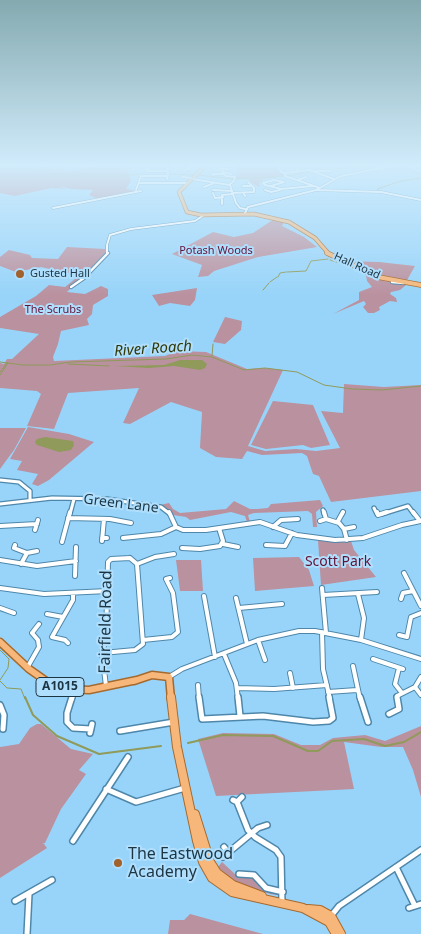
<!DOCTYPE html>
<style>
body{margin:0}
canvas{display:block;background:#98d4f9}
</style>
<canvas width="421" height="934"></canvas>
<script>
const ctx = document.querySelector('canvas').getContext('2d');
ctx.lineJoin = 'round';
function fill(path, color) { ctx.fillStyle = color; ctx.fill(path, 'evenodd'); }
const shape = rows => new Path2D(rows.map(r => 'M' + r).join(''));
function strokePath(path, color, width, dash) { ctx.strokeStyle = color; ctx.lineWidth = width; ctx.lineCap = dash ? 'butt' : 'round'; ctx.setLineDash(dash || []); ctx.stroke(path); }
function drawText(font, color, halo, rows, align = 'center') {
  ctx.font = font + ' "Noto Sans",sans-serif'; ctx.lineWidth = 4; ctx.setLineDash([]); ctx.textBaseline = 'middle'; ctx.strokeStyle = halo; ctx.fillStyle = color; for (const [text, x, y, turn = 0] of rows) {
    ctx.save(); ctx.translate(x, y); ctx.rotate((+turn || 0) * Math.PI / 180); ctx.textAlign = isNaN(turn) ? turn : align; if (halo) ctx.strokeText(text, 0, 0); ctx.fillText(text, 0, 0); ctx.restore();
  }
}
fill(shape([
 [0,164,46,164,43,166,51,166,52,170,56,169,55,166,57,164,64,164,62,166,66,171,112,164,126,164,131,181,126,189,133,190,132,193,98,199,89,195,93,190,71,189,61,186,60,187,69,189,51,188,15,196,0,193],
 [238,164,277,165,280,172,279,164,287,164,280,165,283,175,285,176,264,179,259,183,260,186,259,187,250,182,249,179,236,179],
 [274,219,284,222,282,226,304,237,317,247,258,257,214,271,208,276,198,277,202,265,172,254,213,232,234,237,253,233],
 [67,247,105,249,105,254,67,292,85,294,101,286,108,289,108,296,93,305,92,314,87,319,89,325,61,331,58,344,53,357,54,361,165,356,178,351,206,352,247,369,265,368,283,370,248,446,265,451,296,449,316,451,340,448,321,411,343,413,344,384,384,387,421,385,421,491,331,502,319,476,313,474,307,456,302,453,262,455,247,451,242,459,216,457,200,448,202,412,171,402,130,424,123,423,139,388,68,393,54,429,27,426,41,394,37,391,0,388,0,363,4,364,7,359,12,359,39,334,0,328,0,317,36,296,49,285,65,287,86,270,67,273,41,267,16,272,0,266,0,257,9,250,30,255,32,258,58,259],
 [344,261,379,262,415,266,406,282,382,277],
 [349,265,386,280,406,285,400,290,391,292,390,294,396,298,397,302,390,301,379,307,380,310,374,313,368,313,363,307,366,304,364,301,333,314,359,300,359,292,372,287,367,281,366,275],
 [197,288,195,300,190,306,170,303,159,306,152,295],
 [225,317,242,321,241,330,225,344,213,342],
 [273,401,313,405,330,445,311,448,303,445,266,449,251,445],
 [28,427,69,434,94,442,49,480,38,486,32,484,38,474,17,470,22,461,10,459],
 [0,428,26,428,14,450,0,469],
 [320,500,323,506,316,512,317,527,313,527,312,514,308,511,254,513,248,515,250,522,247,522,245,516,231,512,190,520,186,517,173,515,170,511,160,505,169,503,173,509,180,513,226,509,234,501,250,509,257,509,268,508,271,504],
 [318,540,351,541,354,550,376,577,321,585],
 [299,557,309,570,314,586,255,591,253,558],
 [176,560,201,560,203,591,180,591],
 [37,724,41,724,71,749,93,754,79,770,86,774,61,809,45,843,42,844,44,844,47,848,0,878,0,747,19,744,30,728],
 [421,726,421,797,413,770,403,747,381,747,344,742,354,789,216,796,198,739,223,733,274,734,301,745,320,745,333,738,365,735,385,741],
 [222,862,235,874,251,875,262,885,280,893,277,895,270,894,232,880,218,867],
 [190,914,263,934,168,934,170,920,184,920]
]), '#ba919f');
fill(shape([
 [180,360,202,360,207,364,205,368,200,370,174,366,149,368,115,366,164,365],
 [45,437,73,441,74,445,71,450,59,452,37,445,35,442,37,439]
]), '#8f9a5b');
strokePath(shape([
 [0,165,52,174,127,175],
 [402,166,421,175],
 [317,170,393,165],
 [169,174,193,175],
 [129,175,139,174],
 [198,175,233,179],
 [288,176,311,172],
 [236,179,285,176],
 [380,191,377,189,401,181,421,178],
 [330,260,343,264],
 [287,272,306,271,311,261,328,259],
 [278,277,280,273,286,272],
 [270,282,277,277],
 [263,290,269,283],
 [212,356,213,344],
 [0,362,23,365,50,365,71,362,166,359,192,355,212,357,244,370,265,368,297,372,324,385,352,389,382,390,421,386],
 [68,364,109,366],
 [0,372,7,363],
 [0,375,8,363],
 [0,650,9,659,8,668,0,680],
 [0,681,7,688,21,689,25,699]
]), '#8f9a5b', 1);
strokePath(shape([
 [25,697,33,715,57,736,99,754,161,746],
 [188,743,223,735,273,736,308,751,318,751,332,741,364,739,385,746,404,742,421,732]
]), '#8f9a5b', 2);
const minorFar4 = shape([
 [133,164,133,170],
 [150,164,147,171,166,171,168,172,167,179],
 [183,164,203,166],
 [278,164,281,172,284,173],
 [295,164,298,172],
 [407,164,421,166],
 [97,165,105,164],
 [226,165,230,166],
 [220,168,223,169,222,172,226,176,235,177,234,181,229,185],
 [167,169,169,169],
 [223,169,229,169],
 [184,171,194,165],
 [314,171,330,171],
 [223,172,231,174],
 [214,175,212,174,224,174],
 [141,176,168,176],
 [285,176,285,173,309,170,334,179],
 [285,176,320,188],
 [182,177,192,178],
 [192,179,230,185,236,203,240,208,245,209],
 [298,180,306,177],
 [140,183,187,183],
 [243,186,250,186],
 [271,186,284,182,274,180,263,183,265,185,281,189,313,186],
 [204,187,214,183],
 [136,190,141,176],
 [213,190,232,191],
 [265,190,271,192,280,190],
 [317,190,381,192,421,200],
 [213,193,215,198,223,197],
 [232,193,254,192,254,188,248,182],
 [244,194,245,196],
 [222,204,222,195,233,194],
 [53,208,141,191],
 [245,213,248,207,316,190,341,176,403,164],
 [107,254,107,245,110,235,131,229,195,221,204,215]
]);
const minorFar3 = shape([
 [392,282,404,283],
 [71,287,84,278,108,253]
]);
const minorFar2 = shape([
 [0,480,19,482,30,491,30,499],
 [0,504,52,498,107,499,161,507,170,514],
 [374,508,377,514],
 [323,510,324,514],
 [70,514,74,499],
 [342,514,343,512],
 [382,514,408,506,414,514]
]);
const minorFar1 = shape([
 [169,512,176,527,183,530,206,530,260,522,297,535,335,540,363,538,402,525,421,521],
 [377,512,378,515,387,512],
 [413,512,420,521],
 [68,518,110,519,131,523],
 [326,519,339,523,344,529,347,540],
 [320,521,326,519,324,512],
 [338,521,343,512],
 [0,526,37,524],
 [273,527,281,520,298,519],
 [344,529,354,527],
 [35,530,38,520],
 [102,538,107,538],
 [123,538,161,534,176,527],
 [102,541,104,519],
 [62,542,70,512],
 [223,544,238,547],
 [15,545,14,548,27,553,21,564],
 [266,545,285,546,292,533],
 [182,548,200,549,220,546,223,541,219,528],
 [27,553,37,551],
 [130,558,137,564,143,644,135,650,102,653,106,637,108,562,111,559,130,558],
 [0,560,37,566,76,561],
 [137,564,155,557,174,554],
 [404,573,421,606],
 [75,576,76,547],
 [0,588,44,594,108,591],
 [322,588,326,633],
 [358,594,364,618,361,640],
 [323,595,377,592],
 [204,596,215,657],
 [236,598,247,644],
 [401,599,403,593,413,591],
 [0,608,14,613],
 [239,608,282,604],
 [47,614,63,617],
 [322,632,323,669,330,699],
 [399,635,407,637,411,617,421,613],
 [143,640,172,637,178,632,173,593,166,579,170,578],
 [258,640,265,660],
 [68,643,65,640,52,637,73,600,73,594],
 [102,653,106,686],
 [224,654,236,683,238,699],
 [373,659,403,669],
 [353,666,360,699],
 [27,668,39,647,38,640,32,633,39,624],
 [399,668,395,684,402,693],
 [290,673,293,688],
 [169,677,182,669,258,640,299,631,315,631,361,640,421,659],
 [198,685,199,699],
 [415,687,421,695],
 [237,688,274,689,327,685],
 [328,692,357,690],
 [72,699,74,691],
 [397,699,397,696,415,687,421,677]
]);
const minor = shape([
 [72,697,67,713,67,722,73,728,91,729],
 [199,697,202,719,263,716,313,722,329,721,333,718,329,697],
 [238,697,240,716],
 [360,697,368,722],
 [0,705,4,715,3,729],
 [389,714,399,709,397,697],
 [120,731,174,722],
 [90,733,92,724],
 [106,789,136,802,185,788],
 [242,797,237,802,248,830,255,837,276,850,281,857,282,903],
 [233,800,237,802],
 [73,841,128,757],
 [224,847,228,852],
 [223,857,258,828,267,825],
 [396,867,415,906],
 [239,874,254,875,266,888,283,892],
 [15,901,52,880],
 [409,908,421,904],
 [331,916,339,906,421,850],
 [27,934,29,894]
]);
const majorFar3 = shape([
 [207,164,179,192,187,212,201,215,254,214,289,222,315,238,329,254]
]);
const majorFar2 = shape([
 [327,253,378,277,421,285]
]);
const majorFar1 = shape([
 [0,642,29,669,49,683,66,689,89,690,137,680],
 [134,681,152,675,169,677,171,699]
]);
const major = shape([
 [171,697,177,747,197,841,203,862,212,878,232,892,303,908,329,922,336,934],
 [195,814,210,862,217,873,233,885,262,896],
 [308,909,320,910,331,916,341,934]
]);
strokePath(minorFar4, '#4e87aa', 3);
strokePath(minorFar3, '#4e87aa', 4.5);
strokePath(minorFar2, '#4e87aa', 5.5);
strokePath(minorFar1, '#4e87aa', 6);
strokePath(minor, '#4e87aa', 8);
strokePath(majorFar3, '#a76a2e', 4.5);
strokePath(majorFar2, '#a76a2e', 5.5);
strokePath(majorFar1, '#a76a2e', 9);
strokePath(major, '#a76a2e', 10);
strokePath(minorFar4, '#fff', 2);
strokePath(minorFar3, '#fff', 2.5);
strokePath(minorFar2, '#fff', 3);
strokePath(minorFar1, '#fff', 4);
strokePath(minor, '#fff', 5);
strokePath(majorFar3, '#f7b77a', 3);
strokePath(majorFar2, '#f7b77a', 4);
strokePath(majorFar1, '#f7b77a', 6);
strokePath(major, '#f7b77a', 8);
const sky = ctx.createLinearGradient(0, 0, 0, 295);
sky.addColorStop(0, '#84aab0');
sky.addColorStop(0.56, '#d1ecfc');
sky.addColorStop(1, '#d1ecfc00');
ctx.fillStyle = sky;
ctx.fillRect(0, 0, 421, 295);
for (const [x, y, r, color] of [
 [20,274,5,"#a2602b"],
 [118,863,5,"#a2602b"]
]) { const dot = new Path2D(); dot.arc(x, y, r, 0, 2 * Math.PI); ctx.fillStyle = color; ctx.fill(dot); strokePath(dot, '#b0dffe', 2); }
drawText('11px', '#621338', '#b0dffe', [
 ["Potash Woods",216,251],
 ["The Scrubs",53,310]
]);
drawText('11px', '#1c3543', '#b0dffe', [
 ["Hall Road",357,266,24]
]);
drawText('11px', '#1c3543', '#b0dffe', [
 ["Gusted Hall",30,274]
], 'left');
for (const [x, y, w] of [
 [60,687,48]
]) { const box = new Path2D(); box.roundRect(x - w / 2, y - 9.5, w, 19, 4); ctx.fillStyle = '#b0dffe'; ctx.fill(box); strokePath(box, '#1c3543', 1); }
drawText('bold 12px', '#1c3543', null, [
 ["A1015",60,687]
]);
drawText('14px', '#1c3543', '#b0dffe', [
 ["Green Lane",121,504,7]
]);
drawText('14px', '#621338', '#b0dffe', [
 ["Scott Park",338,562]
]);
drawText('italic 15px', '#323805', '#b0dffe', [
 ["River Roach",153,349,-4]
]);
drawText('16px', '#1c3543', '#b0dffe', [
 ["Fairfield Road",106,622,-89]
]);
drawText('16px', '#1c3543', '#b0dffe', [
 ["The Eastwood",128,854],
 ["Academy",128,872]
], 'left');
</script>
